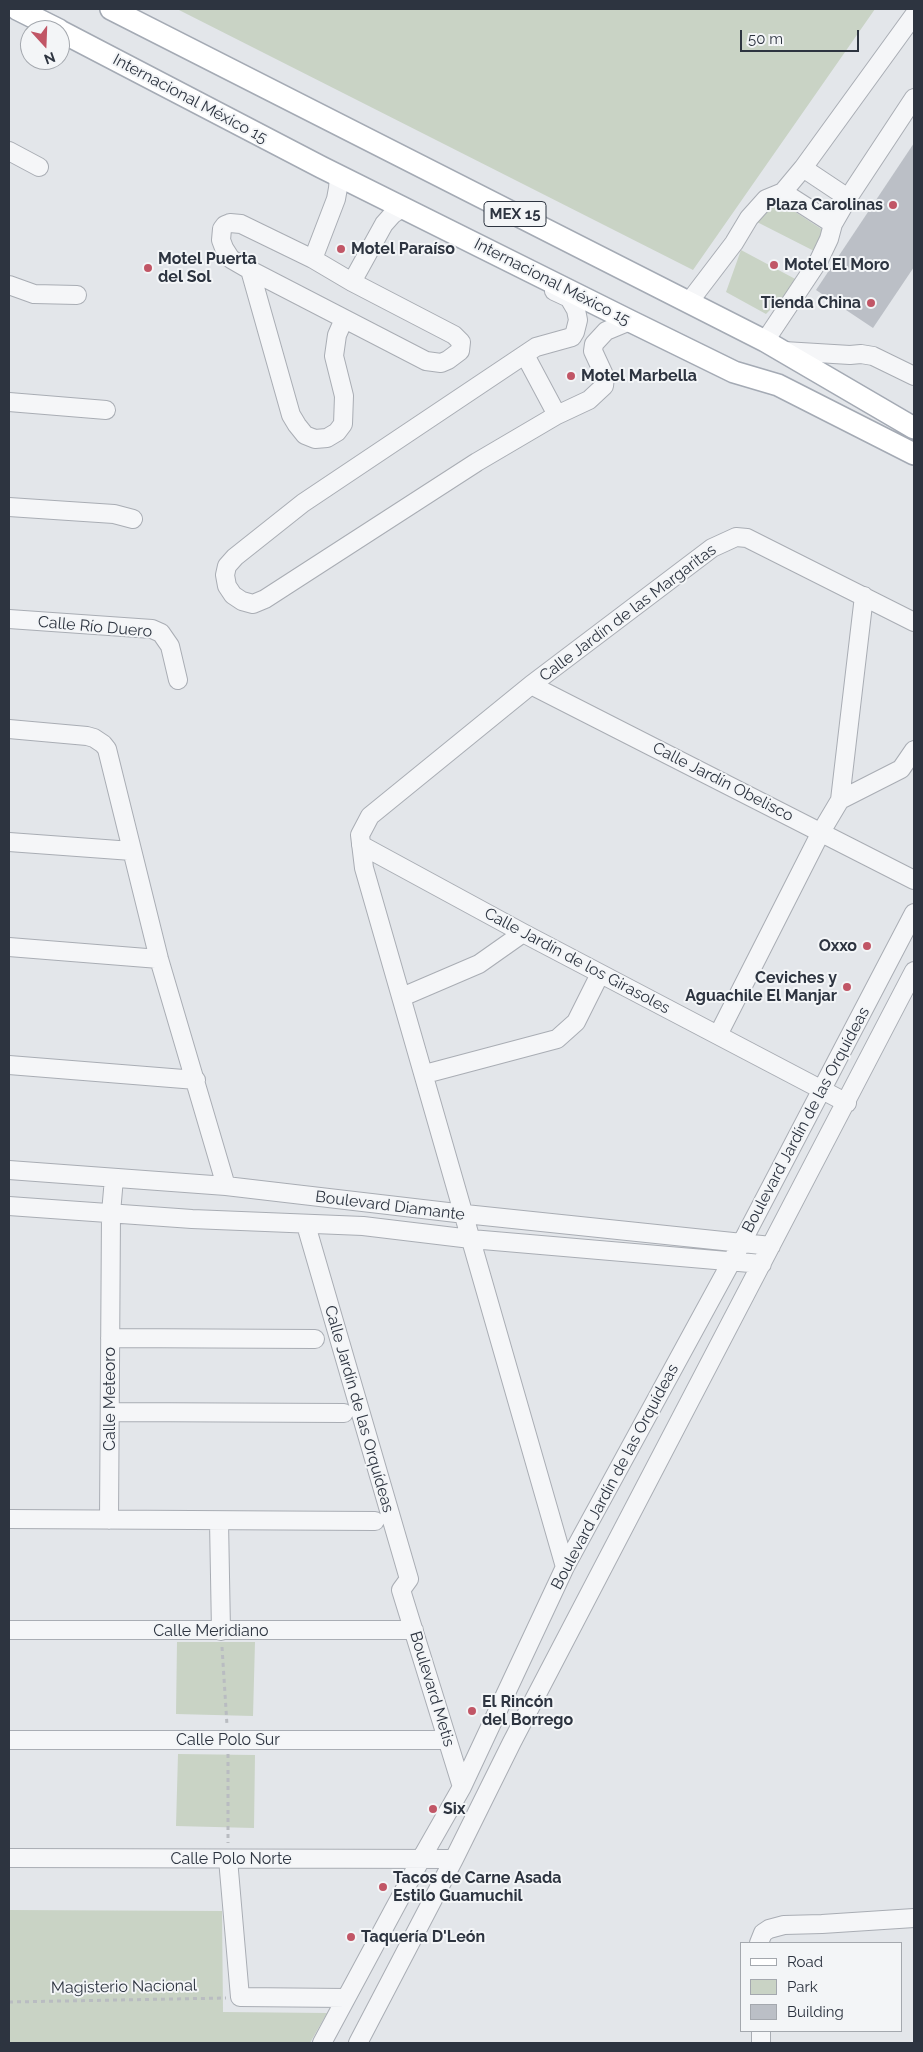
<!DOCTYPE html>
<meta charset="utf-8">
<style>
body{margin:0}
#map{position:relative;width:923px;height:2052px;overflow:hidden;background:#e3e6ea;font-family:Raleway,sans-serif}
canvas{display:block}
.frame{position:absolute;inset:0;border:10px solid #2d3440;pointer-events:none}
.legend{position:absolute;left:740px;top:1942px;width:162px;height:90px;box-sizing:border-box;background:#f3f5f7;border:1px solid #a4a8ae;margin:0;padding:6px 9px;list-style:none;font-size:15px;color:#2d3440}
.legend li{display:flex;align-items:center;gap:10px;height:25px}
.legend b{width:25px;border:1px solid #a4a8ae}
.north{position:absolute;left:20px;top:20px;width:50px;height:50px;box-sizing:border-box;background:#f3f5f7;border:1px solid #a4a8ae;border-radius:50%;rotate:160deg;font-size:14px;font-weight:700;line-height:20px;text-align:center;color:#2d3440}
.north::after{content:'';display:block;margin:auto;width:18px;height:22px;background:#c15666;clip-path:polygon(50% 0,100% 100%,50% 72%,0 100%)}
.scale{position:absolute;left:740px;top:30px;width:119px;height:22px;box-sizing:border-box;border:2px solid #2d3440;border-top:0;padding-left:6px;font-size:15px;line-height:18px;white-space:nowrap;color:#2d3440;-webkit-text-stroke:4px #f3f5f7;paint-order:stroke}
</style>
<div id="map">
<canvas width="923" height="2052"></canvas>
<div class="frame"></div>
<ul class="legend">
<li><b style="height:6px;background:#fff"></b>Road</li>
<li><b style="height:14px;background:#c9d3c5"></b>Park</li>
<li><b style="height:14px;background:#bbbfc6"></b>Building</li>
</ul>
<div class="north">N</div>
<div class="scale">50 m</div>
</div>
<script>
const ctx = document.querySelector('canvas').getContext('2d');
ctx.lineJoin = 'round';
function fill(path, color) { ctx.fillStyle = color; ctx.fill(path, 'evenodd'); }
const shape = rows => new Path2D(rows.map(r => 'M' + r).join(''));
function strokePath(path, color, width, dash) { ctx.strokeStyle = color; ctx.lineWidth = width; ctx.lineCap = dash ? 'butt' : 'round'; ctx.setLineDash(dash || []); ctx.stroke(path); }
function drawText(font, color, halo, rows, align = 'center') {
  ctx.font = font + ' Raleway,sans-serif'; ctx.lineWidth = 4; ctx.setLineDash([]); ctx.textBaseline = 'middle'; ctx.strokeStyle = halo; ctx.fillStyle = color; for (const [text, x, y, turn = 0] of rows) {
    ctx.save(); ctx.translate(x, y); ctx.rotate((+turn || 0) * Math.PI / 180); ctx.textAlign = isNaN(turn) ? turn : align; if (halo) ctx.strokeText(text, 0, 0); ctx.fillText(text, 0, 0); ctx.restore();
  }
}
fill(shape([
 [177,9,875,9,693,270],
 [780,202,826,232,818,253,757,222,768,205],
 [741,250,799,281,766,314,726,292],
 [177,1642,255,1642,253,1716,176,1714],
 [178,1754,255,1755,254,1828,176,1826],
 [9,1910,222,1911,223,2012,327,2013,310,2043,9,2043]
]), '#c9d3c5');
fill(shape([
 [914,143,914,267,873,328,816,290]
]), '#bbbfc6');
const minor = shape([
 [9,151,39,167],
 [803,168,848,198],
 [783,192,833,224],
 [230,223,241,224,313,259,352,282,454,335,461,342,460,351,448,360,441,363,426,361,250,270,231,259,224,248,221,240,222,229,225,225,230,223],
 [313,259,336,199,338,188,339,177,327,170],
 [250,270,291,415,297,425,305,435,315,439,327,438,337,432,343,424,344,396,334,356,337,335,344,319],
 [352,282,384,224,392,215,403,207],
 [9,285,34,294,77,295],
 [554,291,569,298,576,310,578,320,575,332,572,337,536,347,303,503,235,557,227,566,225,575,227,586,233,595,242,601,253,604,265,599,477,462,557,415,589,400,604,386,605,377,593,351,594,344,606,331,630,321],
 [689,302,734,243,749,218,766,199,783,192,803,168,914,15],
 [765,341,819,260,829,239,833,224,848,198,914,98],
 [784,351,850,355,861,354,873,356,914,376],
 [525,355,557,415],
 [9,402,106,410],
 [9,507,114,514,133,519],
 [9,619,152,629,161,633,170,646,178,680],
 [531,685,914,880],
 [9,729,87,736,94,738,103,744,107,749,159,959,226,1186],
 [840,800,864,596],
 [9,842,132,851],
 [361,845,523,933,847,1103],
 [9,947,159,959],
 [402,997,479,964,523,933],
 [718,1035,821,832,840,800,901,769,914,750],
 [9,1065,196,1080],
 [425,1074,557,1039,576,1022,600,974],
 [9,1170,226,1186,465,1214,771,1246],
 [9,1206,192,1219,363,1226,471,1239,762,1264],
 [306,1225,409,1579,401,1590,462,1787],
 [110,1338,315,1339],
 [111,1412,344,1413],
 [9,1519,375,1521],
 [109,1520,111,1213,114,1178],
 [219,1521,221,1631],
 [565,1567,364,868,360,835,370,816,531,685,712,548,736,537,747,538,914,622],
 [9,1630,414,1630],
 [9,1740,447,1740],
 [9,1858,454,1859],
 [228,1859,240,1997,346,1998],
 [759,1943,763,1933,769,1929,784,1925,822,1924,914,1918],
 [761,2031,761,2043],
 [322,2043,421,1859,462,1787,565,1567,741,1244,914,913],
 [358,2043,454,1859,512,1742,914,971]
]);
const major = shape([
 [17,9,59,30],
 [111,9,765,341,914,428],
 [60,31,321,167,630,321,734,372,778,385,914,454]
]);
strokePath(minor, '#a9adb4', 20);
strokePath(major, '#a4aab4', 24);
strokePath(shape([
 [222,1647,227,1725],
 [228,1754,228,1843],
 [9,2002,226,1998]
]), '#b9bcc1', 3, [4, 4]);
strokePath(minor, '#f5f6f8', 18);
strokePath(major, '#fff', 21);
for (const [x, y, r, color] of [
 [893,205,5,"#c15666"],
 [341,249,5,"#c15666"],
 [774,265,5,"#c15666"],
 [148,268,5,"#c15666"],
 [871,303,5,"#c15666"],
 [571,376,5,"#c15666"],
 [867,946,5,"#c15666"],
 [847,987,5,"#c15666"],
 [472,1711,5,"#c15666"],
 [433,1809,5,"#c15666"],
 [383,1887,5,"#c15666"],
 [351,1937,5,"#c15666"]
]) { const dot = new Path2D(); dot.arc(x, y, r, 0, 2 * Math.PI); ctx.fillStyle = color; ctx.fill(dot); strokePath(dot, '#f3f5f7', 2); }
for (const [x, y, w] of [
 [515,214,62]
]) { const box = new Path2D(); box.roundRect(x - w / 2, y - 12.5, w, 25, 4); ctx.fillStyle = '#f3f5f7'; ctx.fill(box); strokePath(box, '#2d3440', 1); }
drawText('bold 15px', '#2d3440', null, [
 ["MEX 15",515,214]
]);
drawText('16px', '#2d3440', '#f3f5f7', [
 ["Internacional México 15",190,99,28],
 ["Internacional México 15",552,282,27],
 ["Calle Jardín de las Margaritas",628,613,-37],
 ["Calle Río Duero",95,627,5],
 ["Calle Jardín Obelisco",723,782,27],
 ["Calle Jardín de los Girasoles",577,961,28],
 ["Boulevard Jardín de las Orquídeas",806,1120,-62],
 ["Boulevard Diamante",390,1206,7],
 ["Calle Meteoro",110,1399,-90],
 ["Calle Jardín de las Orquídeas",359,1409,74],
 ["Boulevard Jardín de las Orquídeas",615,1477,-62],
 ["Calle Meridiano",211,1631],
 ["Boulevard Metis",432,1689,73],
 ["Calle Polo Sur",228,1740],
 ["Calle Polo Norte",231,1859],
 ["Magisterio Nacional",124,1987,-1]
]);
drawText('bold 16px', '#2d3440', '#f3f5f7', [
 ["Plaza Carolinas",883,205,"right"],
 ["Motel Paraíso",351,249],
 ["Motel Puerta",158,259],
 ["del Sol",158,277],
 ["Motel El Moro",784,265],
 ["Tienda China",861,303,"right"],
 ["Motel Marbella",581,376],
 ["Oxxo",857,946,"right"],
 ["Ceviches y",837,978,"right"],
 ["Aguachile El Manjar",837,996,"right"],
 ["El Rincón",482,1702],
 ["del Borrego",482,1720],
 ["Six",443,1809],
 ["Tacos de Carne Asada",393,1878],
 ["Estilo Guamuchil",393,1896],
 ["Taquería D'León",361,1937]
], 'left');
</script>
